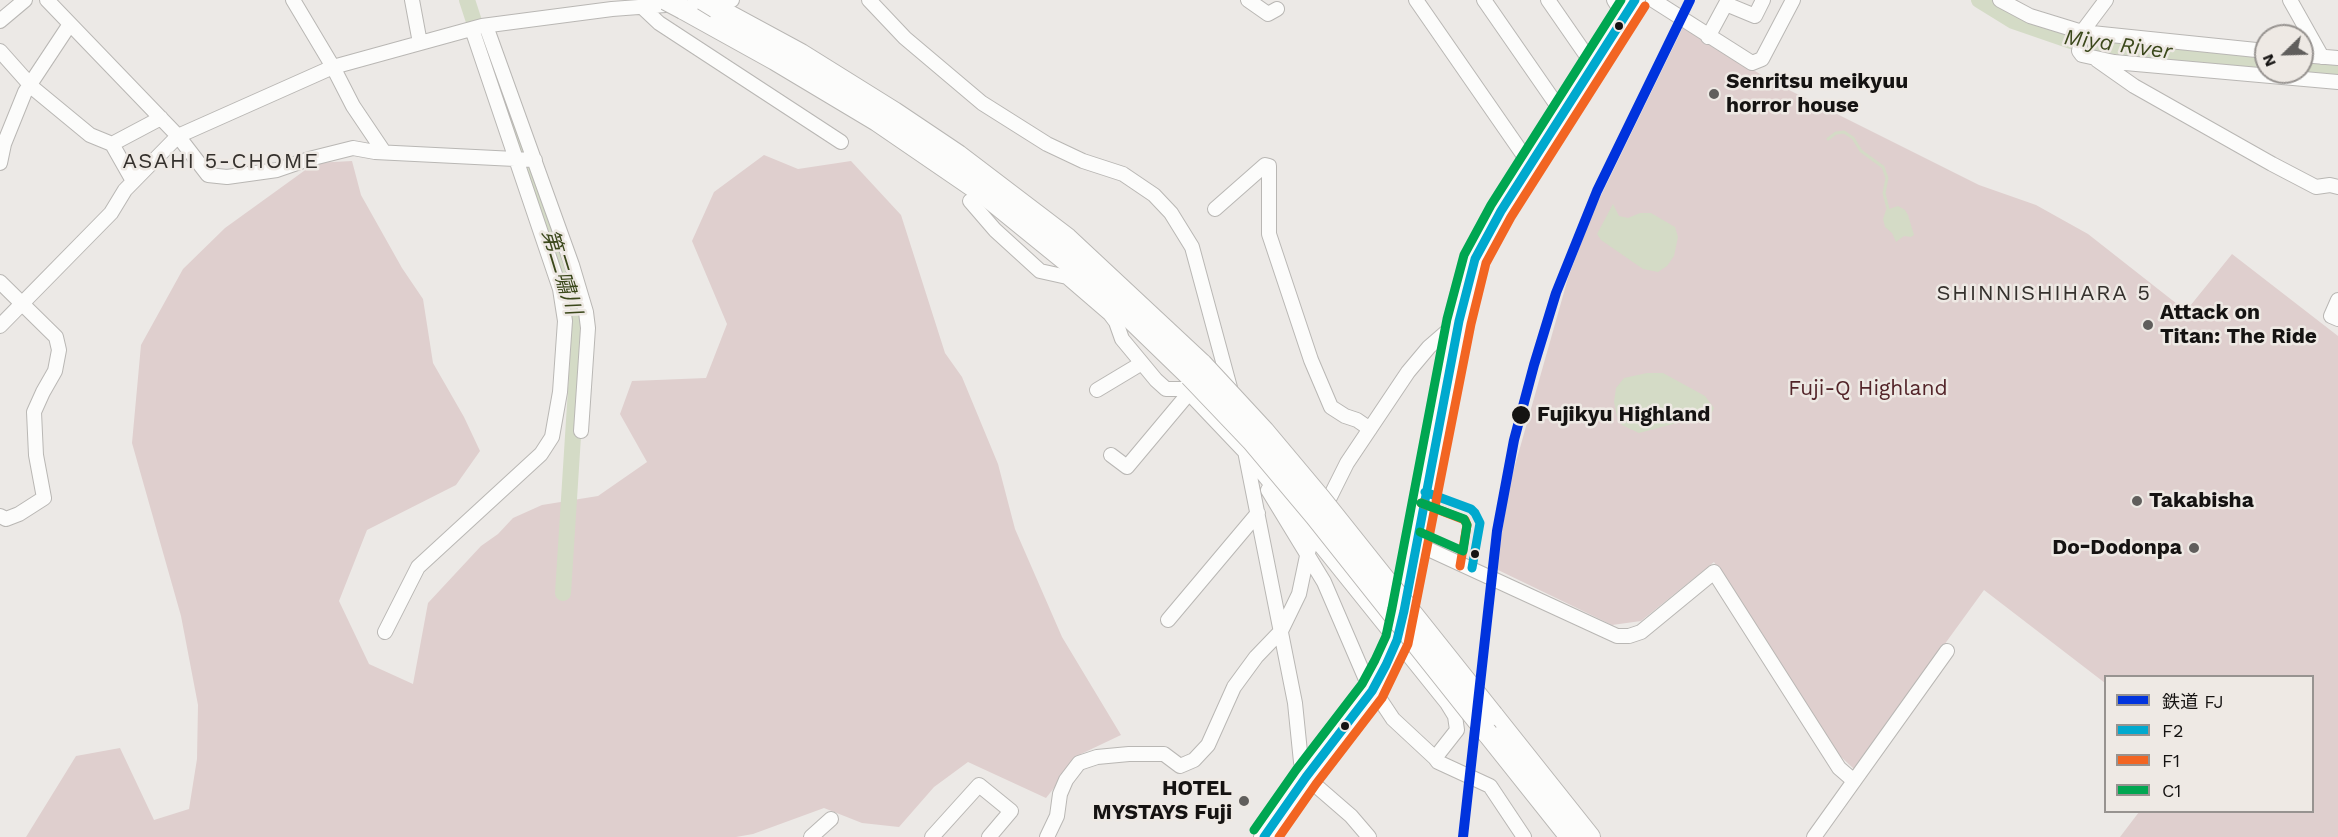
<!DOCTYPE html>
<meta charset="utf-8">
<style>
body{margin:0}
#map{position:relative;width:2338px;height:837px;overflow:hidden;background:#ece9e6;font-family:"Work Sans","Noto Sans JP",sans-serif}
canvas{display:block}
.legend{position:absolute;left:2104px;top:675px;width:210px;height:138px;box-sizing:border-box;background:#eee9e4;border:2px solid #979390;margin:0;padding:8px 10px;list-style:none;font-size:18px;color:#151312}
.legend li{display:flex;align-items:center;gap:12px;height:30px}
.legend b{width:30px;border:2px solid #979390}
.north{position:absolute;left:2254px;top:24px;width:60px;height:60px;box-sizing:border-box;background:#eee9e4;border:2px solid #979390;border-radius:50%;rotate:247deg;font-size:16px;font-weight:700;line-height:24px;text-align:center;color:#151312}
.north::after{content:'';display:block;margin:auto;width:21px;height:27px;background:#605e5c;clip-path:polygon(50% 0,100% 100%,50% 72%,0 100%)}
</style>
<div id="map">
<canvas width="2338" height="837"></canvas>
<ul class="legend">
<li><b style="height:8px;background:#03d"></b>鉄道 FJ</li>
<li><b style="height:8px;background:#00a9ce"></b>F2</li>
<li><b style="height:8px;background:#f26522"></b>F1</li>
<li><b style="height:8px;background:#00a651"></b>C1</li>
</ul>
<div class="north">N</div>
</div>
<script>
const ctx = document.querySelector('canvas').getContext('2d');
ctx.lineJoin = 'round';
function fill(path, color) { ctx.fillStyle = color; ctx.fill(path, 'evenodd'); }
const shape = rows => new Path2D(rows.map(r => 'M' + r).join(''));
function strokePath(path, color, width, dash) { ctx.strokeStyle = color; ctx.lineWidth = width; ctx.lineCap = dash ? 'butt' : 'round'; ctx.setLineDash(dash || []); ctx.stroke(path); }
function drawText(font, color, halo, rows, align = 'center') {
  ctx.font = font + ' "Work Sans","Noto Sans JP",sans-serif'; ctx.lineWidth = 5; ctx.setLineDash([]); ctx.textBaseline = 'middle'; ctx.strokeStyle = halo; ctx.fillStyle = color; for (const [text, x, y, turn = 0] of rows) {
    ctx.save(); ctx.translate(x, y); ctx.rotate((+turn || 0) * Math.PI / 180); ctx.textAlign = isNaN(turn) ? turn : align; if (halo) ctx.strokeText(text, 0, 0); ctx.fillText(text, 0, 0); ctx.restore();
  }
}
fill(shape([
 [1683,27,1773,82,1979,185,2036,205,2088,234,2186,311,2232,254,2338,336,2338,837,2120,837,2139,812,2312,812,2312,676,2106,676,2105,683,1984,590,1854,769,1840,756,1714,562,1641,621,1612,625,1496,569,1510,483,1568,278,1593,212],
 [764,155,798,169,851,161,901,215,945,353,962,377,998,464,1015,529,1062,637,1121,735,1081,754,1046,798,968,762,934,787,899,827,862,823,824,808,753,834,736,837,26,837,76,756,120,748,154,820,189,809,197,759,198,705,181,616,132,443,141,345,183,269,225,228,315,163,352,161,361,195,402,268,423,299,433,363,464,417,480,451,456,485,367,530,339,601,369,664,413,684,428,603,481,546,498,534,513,518,542,505,598,496,647,462,620,414,632,381,706,378,727,324,692,241,714,192]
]), '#dfcfce');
fill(shape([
 [1613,204,1619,216,1628,218,1640,213,1651,213,1675,227,1678,237,1674,256,1667,266,1658,272,1643,269,1601,240,1597,234],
 [1898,206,1905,210,1908,215,1914,235,1911,237,1904,236,1896,242,1892,233,1885,227,1883,219,1886,210],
 [1647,373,1663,373,1705,396,1714,408,1711,414,1639,433,1622,425,1617,416,1614,402,1616,388,1624,378]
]), '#d4dbc6');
strokePath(shape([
 [1828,139,1836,133,1844,132,1853,138,1861,151,1883,167,1887,178,1884,193,1888,209]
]), '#d4dbc6', 3);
strokePath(shape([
 [467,0,481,43],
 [1979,0,2013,21,2071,41,2266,63],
 [2302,67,2338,70],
 [506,115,526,157,548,221,574,299,577,320,579,342,563,593]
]), '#d4dbc6', 16);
const minor = shape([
 [47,0,178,136,208,175,227,177,277,170,309,159,353,148,375,152,535,160],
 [293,0,333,67,353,106,384,152],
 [412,0,420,43],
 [869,0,905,38,982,103,1047,144,1083,161,1123,174,1154,195,1171,213,1192,247,1232,395],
 [1248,0,1268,14,1277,9],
 [1416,0,1531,166],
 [1484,0,1563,114],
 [1548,0,1593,65],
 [1614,0,1624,16],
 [1653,0,1752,63,1762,59,1793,0],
 [2000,0,2030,16,2082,32,2266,51],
 [2106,0,2082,32,2079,51,2082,55,2114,62,2338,82],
 [2290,0,2322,57],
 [1726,4,1755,16,1763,0],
 [642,7,659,23,841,142],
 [0,21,25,0],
 [486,26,572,265,586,312,588,328,581,431],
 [1708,37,1728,0],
 [0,51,33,88,90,135,112,144,133,181],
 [2302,55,2338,58],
 [2097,60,2134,86,2272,164,2316,187,2330,185,2338,187],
 [112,144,161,118],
 [0,163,4,144,25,92,70,24],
 [970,201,995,230,1040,271,1067,277,1110,314,1116,322,1122,339,1156,380,1166,389,1182,389,1189,393,1247,454,1447,703,1455,716,1457,730,1435,758,1438,762,1490,786,1524,837],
 [1215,209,1265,165,1269,166,1269,234,1311,360,1331,407,1345,416,1357,420,1370,429],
 [0,282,56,337,59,350,55,371,43,392,34,412,36,455,44,498,19,514,6,519,0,516],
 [2338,300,2331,316,2338,319],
 [0,326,111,213,125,190,178,136,333,67,482,26,612,9,732,0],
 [1097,390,1142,363],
 [1241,431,1295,703,1301,762,1306,777,1351,816,1369,837],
 [1111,455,1127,467,1189,393],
 [1268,490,1324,582,1367,682],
 [1324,509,1347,463,1408,372,1429,347,1459,321],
 [1415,543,1617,636,1629,636,1641,632,1714,572,1839,768,1854,781],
 [1168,620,1258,513],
 [385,632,418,567,541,454,552,437,560,392,565,321,560,289,472,29],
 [1379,698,1393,719,1435,758],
 [811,837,831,819],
 [932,837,979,785,1011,811,989,837],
 [1047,837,1057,816,1060,794,1066,780,1079,763,1097,757,1129,754,1164,754,1180,766,1194,760,1208,745,1234,687,1256,657,1281,631,1299,594,1307,556,1315,529],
 [1814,837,1947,651]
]);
const highway = shape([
 [716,8,801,54,894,112,958,155,1067,238,1202,364],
 [683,9,775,60,877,121,985,195,1097,286,1190,376],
 [1493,715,1590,837],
 [1488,734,1570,837],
 [1264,837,1306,777,1372,691,1386,665,1397,640,1404,611,1459,321,1475,259,1501,211,1635,0]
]);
strokePath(minor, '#b9b7b4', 16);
strokePath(highway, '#b9b7b4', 22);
strokePath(minor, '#fcfcfb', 14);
strokePath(highway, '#fcfcfb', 20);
const highwayBridge = shape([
 [666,0,683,9],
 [703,0,716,8],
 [1202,364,1264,431,1321,499,1493,715],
 [1190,376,1252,441,1315,516,1488,734]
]);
strokePath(highwayBridge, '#b9b7b4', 22, []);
strokePath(highwayBridge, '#fcfcfb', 20);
strokePath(shape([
 [1425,492,1471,509,1475,513,1480,523,1472,568],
 [1264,837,1306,777,1372,691,1386,665,1397,640,1404,611,1459,321,1475,259,1501,211,1635,0]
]), '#00a9ce', 9);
strokePath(shape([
 [1421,503,1465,520,1467,525,1460,566],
 [1279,837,1316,784,1382,698,1408,644,1471,324,1486,263,1511,217,1645,6]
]), '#f26522', 9);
strokePath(shape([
 [1420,532,1463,551,1467,525,1464,519,1421,503],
 [1254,830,1296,770,1362,684,1375,660,1386,636,1392,608,1447,319,1464,255,1491,205,1621,0]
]), '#00a651', 9);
strokePath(shape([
 [1463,837,1497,531,1514,440,1534,365,1556,293,1597,191,1690,0]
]), '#03d', 10);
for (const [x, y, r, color] of [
 [1619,26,5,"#151312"],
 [1714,94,6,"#605e5c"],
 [2148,325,6,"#605e5c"],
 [1521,415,10,"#151312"],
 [2137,501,6,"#605e5c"],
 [2194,548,6,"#605e5c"],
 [1475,554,5,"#151312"],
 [1345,726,5,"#151312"],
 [1244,801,6,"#605e5c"]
]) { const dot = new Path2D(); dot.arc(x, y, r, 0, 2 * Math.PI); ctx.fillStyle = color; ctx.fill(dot); strokePath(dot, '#eee9e4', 2); }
drawText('bold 21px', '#151312', '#eee9e4', [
 ["Senritsu meikyuu",1726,82],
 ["horror house",1726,106],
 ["Attack on",2160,313],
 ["Titan: The Ride",2160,337],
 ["Takabisha",2149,501],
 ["DoｰDodonpa",2182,548,"right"],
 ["HOTEL",1232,789,"right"],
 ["MYSTAYS Fuji",1232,813,"right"]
], 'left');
drawText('21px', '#532429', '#eee9e4', [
 ["Fuji-Q Highland",1868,389]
]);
drawText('bold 21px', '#151312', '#eee9e4', [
 ["Fujikyu Highland",1537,415]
], 'left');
drawText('italic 22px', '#3b481b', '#eee9e4', [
 ["Miya River",2118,45,8],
 ["第二嘯川",561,272,73]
]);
ctx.letterSpacing = '1.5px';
drawText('22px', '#35312d', '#eee9e4', [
 ["ASAHI 5-CHOME",221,162],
 ["SHINNISHIHARA 5",2044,294]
]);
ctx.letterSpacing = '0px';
</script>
